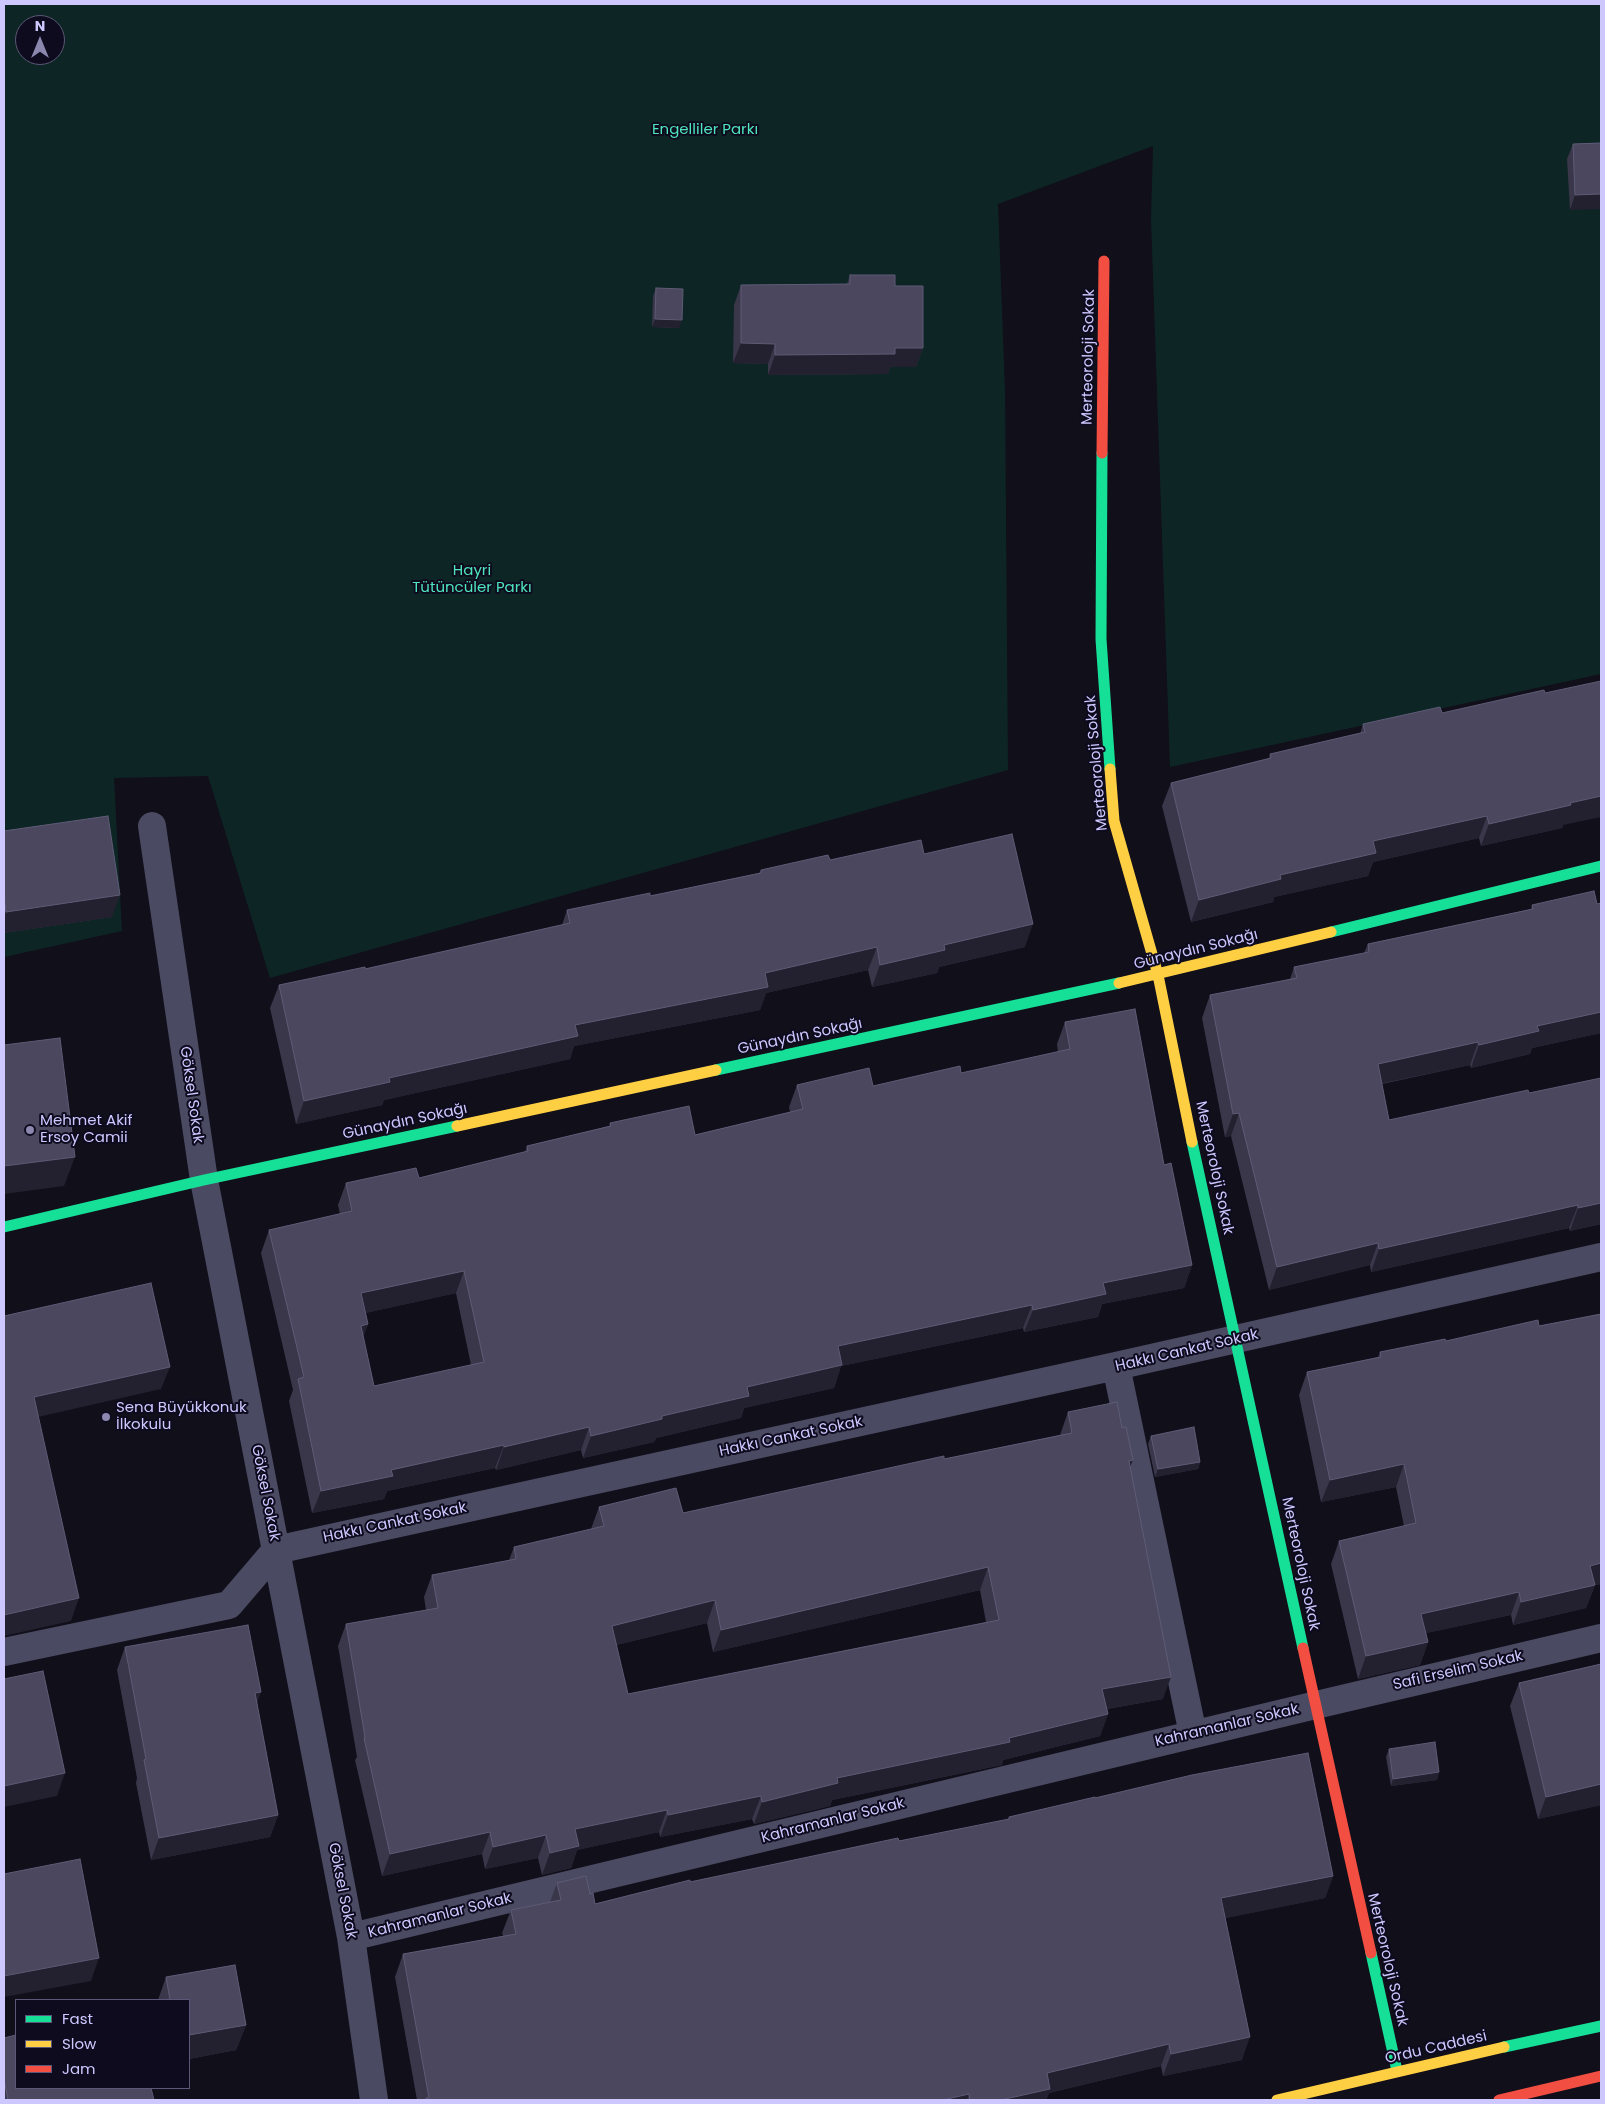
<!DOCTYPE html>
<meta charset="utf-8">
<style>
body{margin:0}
#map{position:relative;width:1605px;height:2104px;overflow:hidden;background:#110f1a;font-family:Poppins,sans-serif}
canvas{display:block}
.frame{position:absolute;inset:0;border:5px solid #cdc8ff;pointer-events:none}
.legend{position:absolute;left:15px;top:1999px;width:175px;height:90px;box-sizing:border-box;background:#0e0b1e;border:1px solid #5a5778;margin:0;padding:6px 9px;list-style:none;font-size:15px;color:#cdc8ff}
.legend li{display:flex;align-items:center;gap:10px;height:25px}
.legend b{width:25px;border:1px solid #5a5778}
.north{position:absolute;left:15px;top:15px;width:50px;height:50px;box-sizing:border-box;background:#0e0b1e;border:1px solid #5a5778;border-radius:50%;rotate:0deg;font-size:14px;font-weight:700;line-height:20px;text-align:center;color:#cdc8ff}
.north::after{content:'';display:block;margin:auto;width:18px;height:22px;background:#8b87af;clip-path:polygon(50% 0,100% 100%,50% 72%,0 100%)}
</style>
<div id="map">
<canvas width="1605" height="2104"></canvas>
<div class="frame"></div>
<ul class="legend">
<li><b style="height:6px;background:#16e098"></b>Fast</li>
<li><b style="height:6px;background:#ffcf43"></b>Slow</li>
<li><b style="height:6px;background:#f24e42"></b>Jam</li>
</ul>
<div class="north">N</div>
</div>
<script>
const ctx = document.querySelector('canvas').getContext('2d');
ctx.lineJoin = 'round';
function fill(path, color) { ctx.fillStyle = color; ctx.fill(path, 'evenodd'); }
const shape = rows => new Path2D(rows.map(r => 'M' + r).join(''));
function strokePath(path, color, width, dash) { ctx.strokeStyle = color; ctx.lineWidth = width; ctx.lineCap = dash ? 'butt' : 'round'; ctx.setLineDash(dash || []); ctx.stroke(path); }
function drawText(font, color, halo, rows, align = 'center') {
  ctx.font = font + ' Poppins,sans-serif'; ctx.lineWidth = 4; ctx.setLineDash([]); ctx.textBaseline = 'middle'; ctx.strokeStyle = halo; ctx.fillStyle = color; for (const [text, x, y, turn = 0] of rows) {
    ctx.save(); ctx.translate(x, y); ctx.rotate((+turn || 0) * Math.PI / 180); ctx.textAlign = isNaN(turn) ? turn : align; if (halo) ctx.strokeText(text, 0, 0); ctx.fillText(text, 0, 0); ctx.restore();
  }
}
fill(shape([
 [4,4,1601,4,1601,674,1170,767,1151,219,1153,146,998,204,1005,390,1008,770,270,978,208,776,114,778,122,931,4,957],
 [25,25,55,25,55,55,25,55]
]), '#0e2525');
strokePath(shape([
 [152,826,204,1180,351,1937,374,2100],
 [1116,1366,1193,1734],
 [4,1652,229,1605,276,1550,1116,1366,1601,1257],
 [351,1937,1316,1705,1601,1638]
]), '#4a4a63', 28);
strokePath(shape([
 [1102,453,1101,639,1110,769],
 [1331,932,1601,866],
 [716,1070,1119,983],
 [1192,1142,1303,1648],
 [4,1227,204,1180,457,1126],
 [1371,1953,1397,2071],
 [1504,2047,1601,2026]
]), '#16e098', 11);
strokePath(shape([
 [1110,769,1114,821,1158,975,1192,1142],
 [1119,983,1331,932],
 [457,1126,716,1070],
 [1277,2100,1504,2047]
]), '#ffcf43', 11);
strokePath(shape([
 [1102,453,1104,261],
 [1303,1648,1371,1953],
 [1499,2100,1601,2076]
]), '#f24e42', 11);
fill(shape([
 [1601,143,1570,210,1567,159,1573,144],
 [850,275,895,286,923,348,916,367,890,367,888,374,768,375,768,364,733,363,734,305,741,285,847,284],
 [656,288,679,328,652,327,653,296],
 [1442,713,1563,825,1562,828,1481,846,1479,838,1373,862,1368,876,1274,897,1273,902,1191,922,1162,806,1171,783,1269,758,1270,754,1360,734,1363,724],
 [4,831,112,917,4,933],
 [924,854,1025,947,939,967,937,973,872,987,868,970,766,993,760,1010,574,1046,570,1059,384,1100,382,1105,296,1124,270,1008,279,985,365,969,562,925,567,910,650,896,759,873,761,870,830,860],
 [1601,903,1601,1033,1532,1048,1530,1054,1471,1068,1470,1065,1382,1084,1389,1120,1529,1093,1601,1224,1570,1231,1569,1228,1371,1272,1370,1265,1269,1290,1231,1136,1225,1137,1202,1018,1210,995,1290,979,1294,967,1364,953,1368,944,1531,909,1532,905,1597,904],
 [1065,1022,1164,1165,1192,1265,1184,1288,1102,1304,1098,1317,1024,1332,1023,1328,841,1366,834,1388,744,1408,741,1418,656,1438,654,1442,583,1458,581,1450,496,1470,495,1468,387,1491,384,1499,312,1513,289,1401,293,1390,261,1253,269,1230,340,1214,338,1205,346,1183,419,1178,525,1152,527,1146,609,1126,610,1123,695,1135,790,1112,789,1107,797,1085,873,1086,961,1073,1058,1052,1057,1044],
 [456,1293,471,1365,374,1386,363,1337,368,1324,365,1313],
 [1601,1314,1601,1584,1595,1585,1586,1608,1513,1625,1511,1615,1426,1633,1428,1642,1420,1665,1358,1679,1331,1564,1339,1541,1404,1526,1396,1487,1321,1502,1299,1395,1307,1372,1378,1357,1380,1352,1539,1326],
 [1068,1412,1130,1467,1163,1699,1107,1709,1108,1714,1100,1736,1003,1760,1002,1765,832,1800,830,1806,754,1824,752,1819,660,1837,659,1832,577,1850,571,1868,542,1875,538,1858,485,1869,482,1854,382,1876,355,1760,357,1757,338,1646,346,1624,426,1610,424,1597,432,1575,509,1560,514,1547,591,1529,599,1507,683,1513,1060,1435],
 [980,1590,986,1622,628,1694,616,1645,707,1623,713,1652],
 [1151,1436,1200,1462,1198,1469,1155,1477,1148,1444],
 [125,1647,257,1703,278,1815,270,1837,151,1860,136,1783,137,1778,117,1670],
 [1601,1664,1601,1805,1538,1819,1510,1706,1519,1683],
 [1389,1749,1439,1772,1437,1780,1391,1786,1386,1757],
 [1095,1798,1333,1876,1325,1898,1225,1918,1242,2060,1163,2076,1161,2066,1049,2093,1046,2100,417,2100,395,1977,403,1954,503,1936,502,1933,511,1910,550,1902,557,1883,590,1894,595,1904,690,1882,1008,1820,1009,1817],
 [235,1965,246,2025,236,2050,189,2059,189,2000,158,2000,166,1977],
 [4,2038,154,2100,4,2100]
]), '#3a374b');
fill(shape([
 [1601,194,1601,209,1570,210,1575,195],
 [655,319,682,320,679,328,652,327],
 [741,343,775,344,768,364,733,363],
 [895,348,923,348,916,367,890,367,888,374,768,375,775,355],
 [1601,796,1601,817,1563,825,1562,828,1481,846,1489,824,1570,803],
 [1487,816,1479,838,1373,862,1368,876,1274,897,1273,902,1191,922,1199,900,1280,875,1373,841],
 [120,895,112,917,4,933,4,918,6,912],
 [1033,924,1025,947,939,967,937,973,872,987,880,965,944,945],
 [877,947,868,970,766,993,760,1010,574,1046,570,1059,384,1100,382,1105,296,1124,304,1101,389,1078,575,1025,765,973],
 [1601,1012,1601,1033,1532,1048,1530,1054,1471,1068,1479,1045,1537,1026],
 [1478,1042,1470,1065,1369,1086,1378,1064],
 [1239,1113,1231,1136,1225,1137,1233,1114],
 [75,1157,64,1186,4,1194,4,1166],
 [1601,1203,1601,1224,1570,1231,1578,1208],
 [1578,1205,1569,1228,1371,1272,1379,1249],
 [1378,1243,1370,1265,1269,1290,1277,1267],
 [1192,1265,1184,1288,1102,1304,1098,1317,1024,1332,1033,1310,1103,1283],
 [464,1271,456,1293,352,1316,361,1293],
 [1032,1305,1023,1328,841,1366,834,1388,744,1408,741,1418,656,1438,654,1442,583,1458,591,1436,662,1416,838,1346],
 [368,1324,360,1347,361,1326],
 [170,1367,161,1389,25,1420,34,1397],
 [589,1427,581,1450,496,1470,504,1447],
 [504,1445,495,1468,387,1491,384,1499,312,1513,321,1491,391,1470],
 [1133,1460,1124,1482,1129,1461],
 [1200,1462,1198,1469,1155,1477,1158,1469],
 [1404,1464,1396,1487,1321,1502,1330,1480],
 [1601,1563,1601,1584,1595,1585,1586,1608,1513,1625,1521,1602,1590,1566],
 [988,1567,980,1590,713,1652,721,1630],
 [1519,1592,1511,1615,1413,1636,1421,1614],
 [79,1598,71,1621,4,1636,4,1615],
 [715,1600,707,1623,603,1648,612,1626],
 [1428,1642,1420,1665,1358,1679,1366,1656],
 [1171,1677,1163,1699,1094,1711,1102,1689],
 [261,1692,253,1715,255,1693],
 [1108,1714,1100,1736,1003,1760,1002,1765,832,1800,830,1806,754,1824,762,1802,837,1778,1009,1738],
 [1439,1772,1437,1780,1391,1786,1393,1779],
 [65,1773,57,1796,4,1807,4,1786],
 [1601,1784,1601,1805,1538,1819,1546,1797],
 [761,1796,752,1819,660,1837,668,1815],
 [667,1810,659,1832,577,1850,571,1868,542,1875,550,1853,575,1829],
 [278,1815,270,1837,151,1860,159,1838],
 [490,1832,482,1854,382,1876,390,1854],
 [546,1835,538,1858,485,1869,493,1847],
 [1333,1876,1325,1898,1212,1921,1221,1898],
 [99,1958,91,1981,4,1997,4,1976],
 [246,2025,236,2050,189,2059,189,2035],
 [1250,2037,1242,2060,1163,2076,1171,2054],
 [1169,2044,1161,2066,1049,2093,1046,2100,1001,2100,1047,2073],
 [969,2094,967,2100,943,2100]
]), '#23202f');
const building = shape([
 [1601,143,1601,194,1575,195,1573,144,1601,143],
 [850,275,895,275,895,286,923,286,923,348,895,348,895,354,775,355,775,344,741,343,741,285,850,284,850,275],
 [656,288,683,289,682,320,655,319,656,288],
 [1601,681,1601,796,1570,803,1571,805,1489,824,1487,816,1373,841,1376,853,1280,875,1281,879,1199,900,1171,783,1271,758,1270,754,1365,732,1363,724,1440,707,1442,713,1544,690,1545,693,1601,681],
 [108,816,120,895,6,912,4,897,4,831,108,816],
 [1012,834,1033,924,944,945,945,950,880,965,877,947,765,973,768,987,575,1025,578,1036,389,1078,390,1082,304,1101,279,985,365,967,365,969,570,923,567,910,650,893,650,896,761,873,761,870,828,855,830,860,921,840,924,854,1012,834],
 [1594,891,1597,904,1601,903,1601,1012,1537,1026,1539,1031,1479,1045,1478,1042,1378,1064,1389,1120,1528,1090,1529,1093,1601,1078,1601,1203,1578,1208,1578,1205,1379,1249,1378,1243,1277,1267,1239,1113,1233,1114,1210,995,1297,978,1294,967,1369,952,1368,944,1533,909,1532,905,1594,891],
 [1135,1009,1164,1165,1171,1163,1192,1265,1103,1283,1106,1294,1033,1310,1032,1305,838,1346,842,1365,747,1387,749,1396,662,1416,662,1419,591,1436,589,1427,504,1447,504,1445,391,1470,393,1476,321,1491,298,1379,304,1377,269,1230,352,1211,346,1183,416,1168,419,1178,528,1151,527,1146,611,1126,610,1123,689,1106,695,1135,803,1109,797,1085,869,1068,873,1086,960,1066,961,1073,1070,1049,1065,1022,1135,1009],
 [464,1271,484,1362,374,1386,361,1326,368,1324,361,1293,464,1271],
 [60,1038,75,1157,4,1166,4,1045,60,1038],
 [151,1283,170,1367,34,1397,79,1598,4,1615,4,1316,151,1283],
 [1601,1314,1601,1563,1590,1566,1595,1585,1521,1602,1519,1592,1421,1614,1428,1642,1366,1656,1339,1541,1416,1523,1404,1464,1330,1480,1307,1372,1381,1357,1380,1352,1445,1339,1446,1341,1538,1320,1539,1326,1601,1314],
 [1117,1402,1122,1428,1126,1427,1133,1460,1129,1461,1171,1677,1102,1689,1108,1714,1009,1738,1010,1742,837,1778,838,1783,762,1802,761,1796,668,1815,667,1810,575,1829,579,1846,550,1853,546,1835,493,1847,490,1832,390,1854,364,1738,365,1737,346,1624,438,1608,432,1575,516,1559,514,1547,604,1526,599,1507,676,1488,683,1513,944,1456,944,1459,1072,1433,1068,1412,1117,1402],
 [988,1567,999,1620,628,1694,612,1626,715,1600,721,1630,988,1567],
 [1194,1427,1200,1462,1158,1469,1151,1436,1194,1427],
 [248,1625,261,1692,255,1693,278,1815,159,1838,144,1760,146,1759,125,1647,248,1625],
 [1601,1664,1601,1784,1546,1797,1519,1683,1601,1664],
 [43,1671,65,1773,4,1786,4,1679,43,1671],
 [1435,1742,1439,1772,1393,1779,1389,1749,1435,1742],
 [1308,1753,1333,1876,1221,1898,1250,2037,1171,2054,1169,2044,1047,2073,1050,2089,1001,2100,970,2100,969,2094,943,2100,426,2100,426,2098,429,2098,403,1954,516,1934,511,1910,561,1900,557,1883,586,1876,590,1894,593,1893,595,1904,690,1880,690,1882,898,1838,899,1841,1009,1819,1009,1817,1095,1797,1095,1798,1192,1775,1308,1753],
 [80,1859,99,1958,4,1976,4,1874,80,1859],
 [235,1965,246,2025,189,2035,189,2000,170,2000,166,1977,235,1965],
 [16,2035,16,2088,151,2088,154,2100,8,2100,4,2079,4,2038,16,2035]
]);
fill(building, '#4a475e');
strokePath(building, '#5e5b77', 1);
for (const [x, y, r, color] of [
 [30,1130,5,"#8b87af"],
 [106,1417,5,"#8b87af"]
]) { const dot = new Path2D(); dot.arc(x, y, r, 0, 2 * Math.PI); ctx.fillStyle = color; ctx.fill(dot); strokePath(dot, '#0e0b1e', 2); }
drawText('15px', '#4ee5bc', '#0e0b1e', [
 ["Engelliler Parkı",705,130],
 ["Hayri",472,571],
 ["Tütüncüler Parkı",472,588]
]);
drawText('15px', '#cdc8ff', '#0e0b1e', [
 ["Merteoroloji Sokak",1089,357,-89],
 ["Merteoroloji Sokak",1097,763,-95],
 ["Günaydın Sokağı",1196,950,-14],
 ["Günaydın Sokağı",800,1037,-12],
 ["Göksel Sokak",191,1095,82],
 ["Günaydın Sokağı",405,1122,-12],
 ["Merteoroloji Sokak",1214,1168,78],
 ["Hakkı Cankat Sokak",1187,1351,-13],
 ["Hakkı Cankat Sokak",791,1437,-12],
 ["Göksel Sokak",265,1493,79],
 ["Hakkı Cankat Sokak",395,1523,-12],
 ["Merteoroloji Sokak",1300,1564,78],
 ["Safi Erselim Sokak",1458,1671,-13],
 ["Kahramanlar Sokak",1227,1726,-13],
 ["Kahramanlar Sokak",833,1821,-14],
 ["Göksel Sokak",342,1891,79],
 ["Kahramanlar Sokak",440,1916,-14],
 ["Merteoroloji Sokak",1387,1960,77],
 ["Ordu Caddesi",1436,2048,-13]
]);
drawText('15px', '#cdc8ff', '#0e0b1e', [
 ["Mehmet Akif",40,1121],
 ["Ersoy Camii",40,1138],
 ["Sena Büyükkonuk",116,1408],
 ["İlkokulu",116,1425]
], 'left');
</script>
